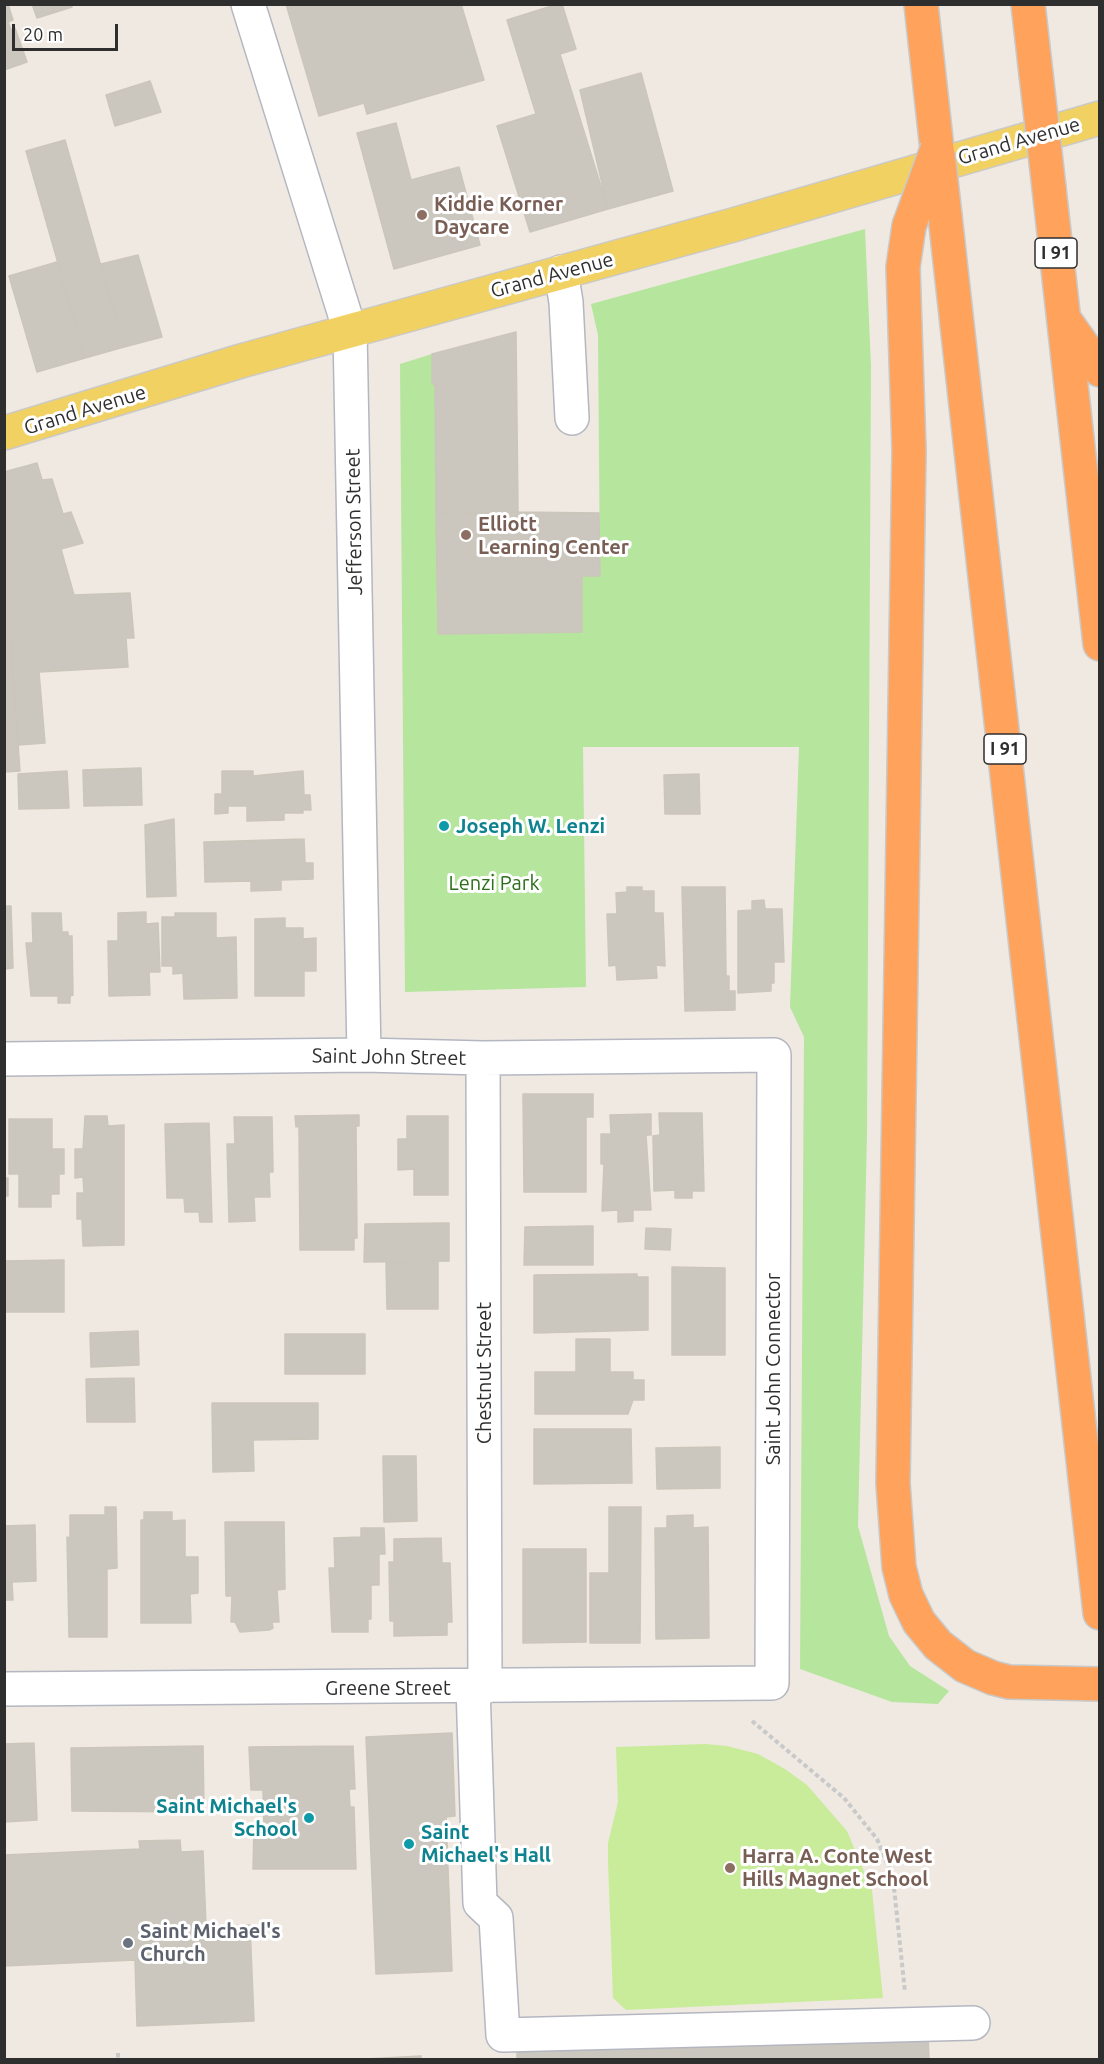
<!DOCTYPE html>
<style>
body{margin:0}
#map{position:relative;width:1104px;height:2064px;overflow:hidden;background:#efe9e1;font-family:Ubuntu,sans-serif}
canvas{display:block}
.frame{position:absolute;inset:0;border:6px solid #2e2e2e;pointer-events:none}
.scale{position:absolute;left:12px;top:24px;width:106px;height:27px;box-sizing:border-box;border:3px solid #2e2e2e;border-top:0;padding-left:8px;font-size:18px;line-height:21px;white-space:nowrap;color:#2e2e2e;-webkit-text-stroke:4px #fff;paint-order:stroke}
</style>
<div id="map">
<canvas width="1104" height="2064"></canvas>
<div class="frame"></div>
<div class="scale">20 m</div>
</div>
<script>
const ctx = document.querySelector('canvas').getContext('2d');
ctx.lineJoin = 'round';
function fill(path, color) { ctx.fillStyle = color; ctx.fill(path, 'evenodd'); }
const shape = rows => new Path2D(rows.map(r => 'M' + r).join(''));
function strokePath(path, color, width, dash) { ctx.strokeStyle = color; ctx.lineWidth = width; ctx.lineCap = dash ? 'butt' : 'round'; ctx.setLineDash(dash || []); ctx.stroke(path); }
function drawText(font, color, halo, rows, align = 'center') {
  ctx.font = font + ' Ubuntu,sans-serif'; ctx.lineWidth = 6; ctx.setLineDash([]); ctx.textBaseline = 'middle'; ctx.strokeStyle = halo; ctx.fillStyle = color; for (const [text, x, y, turn = 0] of rows) {
    ctx.save(); ctx.translate(x, y); ctx.rotate((+turn || 0) * Math.PI / 180); ctx.textAlign = isNaN(turn) ? turn : align; if (halo) ctx.strokeText(text, 0, 0); ctx.fillText(text, 0, 0); ctx.restore();
  }
}
fill(shape([
 [865,229,871,366,867,1134,858,1526,889,1636,910,1666,949,1691,938,1704,892,1702,800,1669,804,1037,790,1007,799,747,583,747,586,987,405,992,400,364,432,354,432,384,435,384,438,634,582,632,582,576,600,576,598,335,591,304]
]), '#b6e59e');
fill(shape([
 [705,1744,727,1746,758,1754,785,1769,807,1785,847,1831,872,1890,883,1998,626,2010,613,1998,608,1862,608,1843,618,1802,616,1747]
]), '#c9ec9a');
const building = shape([
 [4,4,8,4,13,20,8,22,11,30,15,28,27,62,4,70,4,4],
 [32,4,71,4,72,7,37,18,32,4],
 [286,4,461,4,484,80,367,114,364,103,319,116,286,4],
 [558,4,562,4,576,49,560,54,608,209,530,232,497,126,536,114,507,20,558,4],
 [641,73,673,191,608,209,580,90,641,73],
 [150,81,161,112,115,126,106,95,150,81],
 [396,123,411,180,459,167,480,245,394,269,357,133,396,123],
 [65,140,124,347,85,358,26,151,65,140],
 [138,255,162,337,124,347,101,264,138,255],
 [57,262,85,358,37,372,9,276,57,262],
 [516,332,518,512,436,514,435,384,432,384,432,354,516,332],
 [37,463,42,480,52,479,63,514,71,512,83,543,61,549,74,595,130,593,134,638,126,638,128,667,39,672,45,743,18,745,10,632,6,631,4,608,4,472,37,463],
 [518,512,599,513,600,576,582,576,582,632,438,634,436,514,518,512],
 [4,608,6,631,10,632,20,771,4,772,4,608],
 [141,768,142,805,84,806,83,770,141,768],
 [67,771,69,808,19,809,18,774,67,771],
 [222,771,253,771,253,776,303,771,304,795,310,795,311,810,303,810,303,813,284,813,284,820,247,821,247,806,228,806,228,813,215,814,215,794,222,794,222,771],
 [699,774,700,814,665,814,664,775,699,774],
 [174,819,176,896,147,897,145,825,174,819],
 [304,839,305,863,313,863,313,879,281,880,281,890,251,891,251,881,205,882,204,842,304,839],
 [627,887,642,887,642,891,654,891,654,913,663,913,665,966,656,965,657,978,617,980,616,965,609,966,607,914,617,914,616,893,627,892,627,887],
 [682,887,725,887,726,976,729,976,729,991,735,991,735,1010,685,1011,682,887],
 [764,900,765,909,782,909,784,962,774,962,774,983,771,983,771,991,738,993,738,911,752,910,752,901,764,900],
 [4,906,11,906,13,968,5,969,5,994,4,906],
 [146,912,146,924,158,923,160,972,149,972,150,995,109,996,108,941,118,941,118,913,146,912],
 [32,913,61,913,62,932,68,932,68,936,72,936,73,995,70,996,70,1003,58,1003,58,996,31,996,26,943,33,943,32,913],
 [175,913,216,913,216,938,236,937,237,998,184,999,183,973,173,974,173,966,162,966,162,917,175,917,175,913],
 [285,918,285,928,303,928,303,939,316,938,316,971,304,971,304,996,255,996,255,919,285,918],
 [523,1094,593,1094,593,1117,586,1117,586,1192,524,1192,523,1094],
 [659,1113,702,1113,704,1191,692,1191,692,1198,675,1198,675,1190,654,1191,653,1136,660,1135,659,1113],
 [651,1114,651,1135,646,1135,651,1210,633,1210,633,1221,618,1222,618,1210,602,1211,604,1164,601,1164,601,1134,611,1134,610,1115,651,1114],
 [359,1115,359,1126,356,1126,357,1238,354,1238,354,1250,300,1250,299,1126,296,1127,295,1116,359,1115],
 [85,1116,107,1116,108,1126,124,1125,124,1245,83,1246,82,1219,77,1219,77,1193,84,1193,83,1177,75,1178,75,1149,83,1149,85,1116],
 [407,1116,448,1116,448,1195,414,1195,414,1169,398,1170,398,1139,407,1139,407,1116],
 [234,1117,272,1117,273,1172,269,1172,270,1197,254,1197,255,1221,229,1222,227,1144,235,1144,234,1117],
 [9,1119,52,1119,52,1149,64,1149,64,1174,59,1174,59,1194,51,1194,51,1207,19,1207,19,1174,9,1174,9,1119],
 [209,1123,212,1222,200,1222,199,1212,185,1212,184,1198,167,1198,165,1124,209,1123],
 [4,1178,8,1178,8,1196,4,1196,4,1178],
 [449,1223,449,1261,364,1262,365,1224,449,1223],
 [593,1226,593,1265,524,1265,525,1227,593,1226],
 [646,1228,671,1229,670,1250,645,1249,646,1228],
 [64,1260,64,1312,4,1312,4,1261,64,1260],
 [438,1261,438,1309,387,1309,386,1262,438,1261],
 [672,1267,725,1268,725,1355,672,1355,672,1267],
 [637,1274,637,1277,648,1277,648,1330,534,1333,534,1275,637,1274],
 [138,1331,139,1365,91,1367,90,1333,138,1331],
 [285,1334,365,1334,365,1374,285,1374,285,1334],
 [576,1339,610,1339,610,1372,633,1372,633,1380,644,1380,644,1400,633,1400,628,1414,535,1414,535,1372,576,1372,576,1339],
 [134,1378,135,1422,87,1422,86,1379,134,1378],
 [212,1403,318,1403,318,1439,253,1440,254,1471,213,1472,212,1403],
 [534,1429,631,1429,632,1483,534,1484,534,1429],
 [720,1447,720,1488,657,1489,656,1448,720,1447],
 [383,1456,416,1456,417,1521,384,1522,383,1456],
 [105,1507,116,1507,117,1568,107,1569,107,1637,69,1637,67,1537,70,1538,70,1515,105,1515,105,1507],
 [609,1507,641,1507,640,1643,590,1643,590,1573,609,1573,609,1507],
 [144,1512,172,1512,172,1521,185,1520,185,1557,198,1557,198,1593,190,1594,191,1623,141,1623,141,1520,144,1520,144,1512],
 [693,1515,693,1528,708,1527,709,1638,656,1639,655,1528,667,1528,667,1516,693,1515],
 [225,1522,284,1522,285,1589,277,1590,279,1622,272,1622,273,1628,269,1630,240,1632,235,1622,231,1622,232,1596,226,1596,225,1522],
 [35,1525,36,1581,12,1582,13,1600,4,1600,4,1526,35,1525],
 [361,1528,384,1528,385,1554,379,1554,379,1585,371,1585,371,1619,368,1619,368,1632,332,1632,329,1568,335,1568,334,1538,361,1537,361,1528],
 [441,1538,442,1563,450,1563,452,1622,447,1622,447,1635,394,1636,394,1621,390,1621,389,1562,394,1562,394,1539,441,1538],
 [523,1549,586,1549,586,1642,523,1643,523,1549],
 [452,1733,455,1816,446,1817,452,1971,376,1974,366,1737,452,1733],
 [34,1743,37,1820,4,1822,4,1744,34,1743],
 [203,1746,204,1812,72,1811,71,1748,203,1746],
 [353,1746,355,1789,349,1789,350,1807,354,1807,356,1869,253,1869,254,1828,264,1828,263,1790,251,1790,249,1747,353,1746],
 [180,1840,181,1852,203,1851,206,1927,250,1925,254,2021,137,2026,135,1960,4,1966,4,1855,140,1849,139,1841,180,1840],
 [928,2034,929,2060,517,2060,517,2052,928,2034],
 [421,2056,421,2060,347,2060,421,2056]
]);
fill(building, '#cbc7bf');
strokePath(building, '#cbc5ba', 1.5);
const minor = shape([
 [248,4,350,331,364,1055],
 [561,272,566,302,572,418],
 [483,1058,485,1687],
 [4,1059,364,1055,483,1058,774,1055,772,1683,4,1689],
 [473,1687,480,1903,496,1918,503,2035,973,2023]
]);
const major = shape([
 [4,433,241,361,733,225,1100,118]
]);
const highway = shape([
 [921,4,937,149],
 [1028,4,1036,74],
 [1049,188,1100,644],
 [945,216,1100,1613],
 [909,226,903,267,909,450,893,1483,899,1567,906,1595,919,1622,938,1645,965,1666,993,1678,1009,1682,1100,1684],
 [1066,322,1100,370]
]);
strokePath(minor, '#b4b7c1', 36);
strokePath(major, '#c9c9c9', 36);
strokePath(highway, '#c9c9c9', 36);
strokePath(shape([
 [752,1721,844,1798,877,1839,893,1878,905,1992],
 [118,2053,118,2060]
]), '#c9c9c9', 4, [4.5, 3]);
strokePath(minor, '#fff', 33);
strokePath(major, '#f2d163', 33);
strokePath(highway, '#ffa35c', 33);
const highwayBridge = shape([
 [1036,74,1049,188],
 [938,154,945,216],
 [909,226,937,149]
]);
strokePath(highwayBridge, '#c9c9c9', 36, []);
strokePath(highwayBridge, '#ffa35c', 33);
for (const [x, y, r, color] of [
 [422,215,6,"#8d6e63"],
 [466,535,6,"#8d6e63"],
 [444,826,6,"#0f9aa8"],
 [309,1818,6,"#0f9aa8"],
 [409,1844,6,"#0f9aa8"],
 [730,1868,6,"#8d6e63"],
 [128,1943,6,"#6b7280"]
]) { const dot = new Path2D(); dot.arc(x, y, r, 0, 2 * Math.PI); ctx.fillStyle = color; ctx.fill(dot); strokePath(dot, '#fff', 2); }
for (const [x, y, w] of [
 [1056,253,42],
 [1005,749,42]
]) { const box = new Path2D(); box.roundRect(x - w / 2, y - 15, w, 30, 4.5); ctx.fillStyle = '#fff'; ctx.fill(box); strokePath(box, '#2e2e2e', 1.5); }
drawText('bold 18px', '#2e2e2e', null, [
 ["I 91",1056,253],
 ["I 91",1005,749]
]);
drawText('20px', '#2e2e2e', '#fff', [
 ["Grand Avenue",1019,141,-16],
 ["Grand Avenue",552,275,-15],
 ["Grand Avenue",85,410,-17],
 ["Jefferson Street",354,522,-91],
 ["Saint John Street",389,1057,1],
 ["Saint John Connector",773,1369,-90],
 ["Chestnut Street",484,1373,-90],
 ["Greene Street",388,1688]
]);
drawText('bold 20px', '#785e54', '#fff', [
 ["Kiddie Korner",434,204],
 ["Daycare",434,227],
 ["Elliott",478,524],
 ["Learning Center",478,547],
 ["Harra A. Conte West",742,1856],
 ["Hills Magnet School",742,1879]
], 'left');
drawText('bold 20px', '#0d838f', '#fff', [
 ["Joseph W. Lenzi",456,826],
 ["Saint Michael's",297,1806,"right"],
 ["School",297,1829,"right"],
 ["Saint",421,1832],
 ["Michael's Hall",421,1855]
], 'left');
drawText('20px', '#2c6e1b', '#fff', [
 ["Lenzi Park",494,883]
]);
drawText('bold 20px', '#5b616d', '#fff', [
 ["Saint Michael's",140,1931],
 ["Church",140,1954]
], 'left');
</script>
